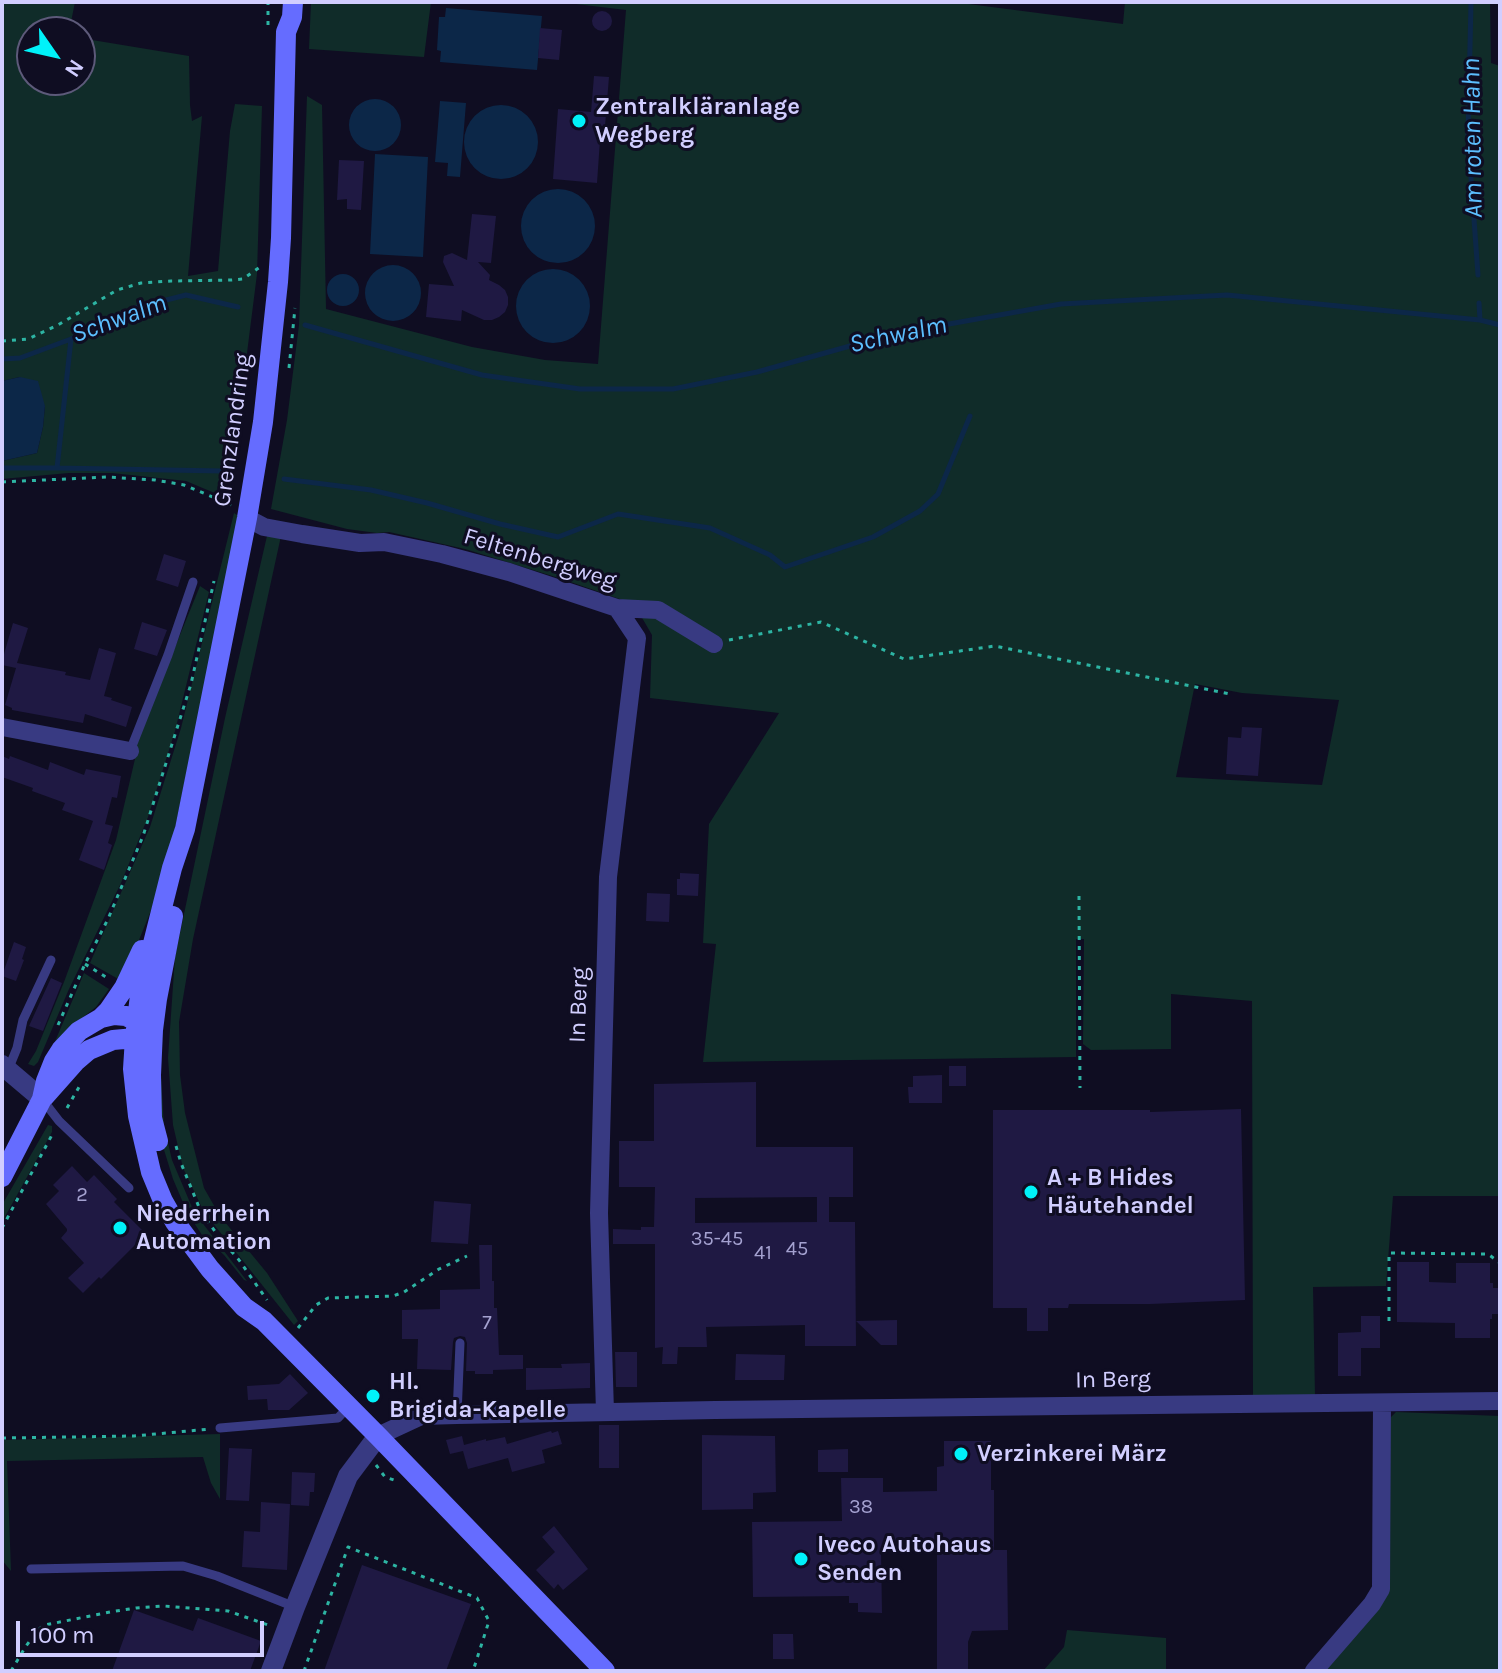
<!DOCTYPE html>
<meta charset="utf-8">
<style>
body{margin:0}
#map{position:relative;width:1502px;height:1673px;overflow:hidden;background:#0f0d22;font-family:Karla,sans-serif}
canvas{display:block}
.frame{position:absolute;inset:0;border:4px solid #d1ceff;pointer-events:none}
.north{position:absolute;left:16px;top:16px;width:80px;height:80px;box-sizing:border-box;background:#0f0d22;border:2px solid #5d5a7a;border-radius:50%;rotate:124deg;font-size:22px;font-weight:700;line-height:32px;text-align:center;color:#d1ceff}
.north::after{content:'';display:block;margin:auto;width:28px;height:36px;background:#00f2f9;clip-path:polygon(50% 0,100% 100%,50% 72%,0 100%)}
.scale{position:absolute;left:16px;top:1621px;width:248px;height:36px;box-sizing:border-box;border:4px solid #d1ceff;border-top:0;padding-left:10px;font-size:24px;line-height:28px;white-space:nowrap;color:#d1ceff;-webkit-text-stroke:6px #0f0d22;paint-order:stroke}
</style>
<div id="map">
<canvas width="1502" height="1673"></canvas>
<div class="frame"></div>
<div class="north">N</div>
<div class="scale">100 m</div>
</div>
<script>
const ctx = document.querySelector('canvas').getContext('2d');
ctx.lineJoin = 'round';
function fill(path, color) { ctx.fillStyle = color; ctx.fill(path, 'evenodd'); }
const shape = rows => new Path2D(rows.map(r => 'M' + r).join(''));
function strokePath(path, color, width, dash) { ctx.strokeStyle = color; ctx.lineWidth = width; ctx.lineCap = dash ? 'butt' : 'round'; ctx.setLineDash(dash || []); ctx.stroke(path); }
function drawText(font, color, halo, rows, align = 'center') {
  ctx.font = font + ' Karla,sans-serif'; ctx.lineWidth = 6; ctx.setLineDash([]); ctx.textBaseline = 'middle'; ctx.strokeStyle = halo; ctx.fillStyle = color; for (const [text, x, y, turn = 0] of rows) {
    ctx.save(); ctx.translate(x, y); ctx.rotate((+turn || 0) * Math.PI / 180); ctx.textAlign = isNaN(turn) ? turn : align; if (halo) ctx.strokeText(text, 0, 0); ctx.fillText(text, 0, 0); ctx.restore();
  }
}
fill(shape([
 [2,2,75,2,69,32,32,32,32,80,80,80,80,38,189,56,190,105,192,121,202,116,188,276,218,271,230,131,235,104,262,106,257,274,236,440,224,497,186,481,112,473,69,473,2,479,2,461,37,453,43,427,45,406,20,377,2,381],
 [311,2,431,2,424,57,309,49],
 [559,2,953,2,1123,24,1125,2,1490,2,1491,63,1500,66,1500,1196,1393,1196,1386,1286,1313,1287,1315,1396,1253,1398,1252,1001,1171,994,1171,1049,1091,1050,1083,1044,1084,939,1076,939,1076,1057,703,1062,716,944,703,943,709,824,779,713,650,698,652,635,634,604,562,579,465,549,389,532,377,533,347,529,271,509,287,420,299,325,307,96,322,105,326,309,472,347,545,360,598,364,626,10],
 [1195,684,1242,693,1339,700,1322,785,1176,777],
 [234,513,240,517,165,876,139,940,120,980,90,963,150,827,181,728],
 [267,536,281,536,193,939,179,1022,180,1075,185,1113,204,1188,220,1216,267,1273,298,1321,294,1325,204,1212,183,1168,173,1125,168,1058,175,957,225,718],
 [200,586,209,592,175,731,148,817,121,883,69,989,38,1062,34,1066,28,1064,36,1051,64,982,116,840,135,759,133,750],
 [84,973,109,989,96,1007,82,1018,51,1051],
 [160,1060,164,1126,172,1160,194,1212,247,1281,244,1280,224,1255,202,1235,187,1212,173,1179,161,1140,158,1120],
 [48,1125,52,1126,52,1132,2,1222,2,1205],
 [1396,1412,1500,1416,1500,1671,1320,1671,1386,1594,1387,1421],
 [220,1434,220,1499,211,1483,203,1457,7,1461,11,1571,2,1560,2,1440],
 [1067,1630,1166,1638,1166,1671,1043,1671,1064,1647]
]), '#102c29');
fill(shape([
 [446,8,542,16,537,70,440,62,441,51,437,50,439,17,445,17],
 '349 125a26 26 0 1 1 52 0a26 26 0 1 1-52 0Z',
 [440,101,466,103,460,177,447,176,448,163,435,162],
 '464 142a37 37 0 1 1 74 0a37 37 0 1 1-74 0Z',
 [375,154,428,157,423,257,370,254],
 '521 226a37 37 0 1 1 74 0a37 37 0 1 1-74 0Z',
 '365 293a28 28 0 1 1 56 0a28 28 0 1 1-56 0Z',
 '516 306a37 37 0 1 1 74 0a37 37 0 1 1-74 0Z',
 '327 290a16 16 0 1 1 32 0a16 16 0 1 1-32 0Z',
 [20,377,38,381,45,406,43,427,37,453,2,461,2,381]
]), '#0c2748');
strokePath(shape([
 [1471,2,1468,135,1478,275],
 [1479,303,1480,320],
 [305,325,482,375,580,389,673,389,757,372,893,334,1061,304,1227,295,1480,320,1500,325],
 [71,339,57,468,222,471],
 [2,359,20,358,71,339,135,308,186,295,238,307],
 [2,468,57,468],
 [284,479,371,490,427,503,500,524,558,537,618,514,710,528,770,555,785,567,873,537,920,511,938,494,970,416]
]), '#0c2748', 5);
fill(shape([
 '592 21a10 10 0 1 1 20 0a10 10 0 1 1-20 0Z',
 [540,28,562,30,559,60,538,58],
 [594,76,609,77,605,126,601,126,597,183,553,179,558,109,591,112],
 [339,160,364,161,361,210,347,209,347,199,337,200],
 [472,214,496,216,491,263,478,262,490,275,489,280,499,285,505,290,508,297,508,305,505,312,499,317,492,320,484,320,462,310,461,321,426,317,429,284,454,286,443,262,444,256,452,253,467,260],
 [164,554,186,561,178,587,156,580],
 [142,622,167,630,157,656,134,649],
 [13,623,28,628,17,663,66,672,65,675,90,680,99,648,116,653,104,696,112,698,111,700,132,707,126,727,85,714,83,723,12,710,12,708,5,705,16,668,2,665,2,661],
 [1242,727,1262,728,1258,776,1226,774,1228,737,1241,738],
 [2,756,9,759,10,756,48,770,50,762,84,775,86,769,121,776,117,798,112,797,105,824,113,826,108,843,112,845,104,870,79,860,93,821,62,810,65,803,32,791,33,788,2,777],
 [680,873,699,874,698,896,677,895,677,879,680,879],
 [647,893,670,894,669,922,646,921],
 [14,942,26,947,22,959,24,960,16,981,2,976],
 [51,978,62,983,43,1031,29,1026],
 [949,1066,966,1066,966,1086,949,1086],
 [942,1075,942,1103,909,1103,908,1087,913,1087,913,1076],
 [756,1082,756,1147,853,1147,853,1197,829,1197,829,1222,855,1222,856,1346,805,1346,805,1325,706,1327,707,1347,678,1347,677,1364,662,1364,663,1347,655,1348,655,1244,613,1244,613,1229,641,1230,641,1227,654,1227,655,1187,619,1187,619,1141,654,1141,654,1084],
 [817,1197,817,1222,695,1223,695,1198],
 [1241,1109,1245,1300,1150,1304,1069,1304,1068,1308,1048,1308,1048,1331,1027,1331,1027,1308,993,1308,993,1110,1150,1110,1150,1112],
 [72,1166,87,1182,94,1175,117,1199,114,1202,146,1234,101,1279,99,1277,83,1293,68,1278,84,1263,61,1238,67,1231,67,1229,46,1204,59,1191,53,1185],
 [434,1201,471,1204,468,1244,431,1242],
 [479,1245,492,1245,492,1281,494,1281,494,1308,497,1308,499,1355,523,1355,523,1369,493,1370,493,1374,475,1374,475,1371,466,1371,467,1343,465,1337,460,1336,454,1338,453,1342,451,1370,417,1369,418,1339,402,1339,402,1310,440,1309,440,1290,480,1289],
 [1397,1262,1429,1262,1429,1282,1456,1283,1456,1263,1490,1263,1490,1283,1493,1283,1493,1288,1500,1288,1500,1314,1492,1314,1492,1319,1490,1319,1490,1338,1455,1338,1455,1323,1397,1322],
 [1361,1316,1380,1316,1380,1348,1361,1348,1361,1376,1338,1376,1338,1333,1361,1332],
 [897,1320,897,1345,881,1345,856,1321],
 [615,1352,637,1352,637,1387,616,1387],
 [736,1354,785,1355,784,1380,735,1380],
 [590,1363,590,1388,526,1390,526,1368,562,1368,561,1364],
 [290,1374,308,1393,289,1410,268,1410,267,1399,248,1400,247,1386,279,1384],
 [599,1425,619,1425,619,1468,599,1468],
 [551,1431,552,1433,558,1431,562,1444,542,1450,545,1463,512,1472,508,1458,468,1469,463,1451,450,1454,446,1440,462,1436,464,1445,486,1439,486,1441,505,1437,507,1444],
 [702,1435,775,1436,776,1492,753,1493,753,1509,702,1510],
 [944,1441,991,1441,991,1490,994,1490,994,1550,1007,1550,1008,1630,972,1631,968,1642,968,1671,937,1671,937,1550,881,1550,882,1613,858,1612,858,1603,849,1603,849,1596,753,1597,752,1522,842,1521,841,1478,883,1478,883,1492,937,1491,937,1467,944,1466],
 [229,1448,252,1449,249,1501,226,1500],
 [848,1449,848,1472,818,1472,818,1450],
 [292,1472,315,1473,314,1492,310,1492,309,1506,291,1505],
 [261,1502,290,1504,287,1570,242,1567,244,1531,260,1532],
 [554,1526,588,1569,563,1590,558,1584,554,1589,536,1570,555,1552,542,1537],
 [362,1565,471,1604,446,1671,324,1671],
 [134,1610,193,1631,198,1618,261,1641,250,1671,112,1671],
 [773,1634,793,1634,794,1659,773,1659]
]), '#1f1943');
strokePath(shape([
 [268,25,268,2],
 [2,341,28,339,58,325,117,290,141,283,171,281,232,280,243,279,260,267],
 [289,368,295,308],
 [2,482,107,477,155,480,184,485,232,505],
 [729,640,821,622,904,659,995,646,1230,694],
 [1079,896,1080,1088],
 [85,964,109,979],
 [58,1025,85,964,108,919,143,836,191,684,214,581],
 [67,1108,79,1087],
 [176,1146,181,1163,201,1212,219,1237,239,1260,267,1300],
 [2,1228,53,1133],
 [1389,1321,1389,1253,1488,1254,1500,1263],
 [298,1328,316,1305,328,1298,393,1296,404,1292,439,1269,467,1256],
 [2,1438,134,1436,210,1429],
 [376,1465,385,1477,394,1480],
 [11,1671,26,1646,39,1629,45,1625,110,1612,136,1608,164,1606,228,1611,271,1626],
 [304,1671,348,1547,477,1598,489,1621,473,1671]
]), '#2db4a3', 3, [4, 6]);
strokePath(shape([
 [130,751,168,655,193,582],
 [8,1070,17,1048,23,1020,51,960],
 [42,1099,59,1121,129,1188],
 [457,1415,460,1343],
 [220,1428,338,1418,348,1407],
 [31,1569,183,1566,217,1576,295,1607]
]), '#383a82', 9);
strokePath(shape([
 [247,518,264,527,302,534,360,543,384,542,442,554,509,572,617,608,658,610,714,644],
 [2,727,130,751],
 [605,1412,599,1213,608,877,637,638,617,608],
 [378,1436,421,1416,457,1415,715,1410,1500,1401],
 [1314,1671,1372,1604,1381,1589,1382,1403]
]), '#383a82', 18);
strokePath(shape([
 [2,1065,42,1099],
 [271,1671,295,1607,348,1476,378,1436]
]), '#383a82', 20);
strokePath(shape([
 [293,2,292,17,286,32,281,238,278,282,263,422,247,518,185,829,172,868,140,995,135,1038,133,1069,138,1116,151,1172,163,1201,175,1222,210,1269,244,1307,264,1321,378,1436,605,1671],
 [101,1018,109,1010,124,988,142,950],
 [44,1097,75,1062,89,1050,113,1040,135,1038,145,1033],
 [158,1141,152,1118,151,1075,153,1030,157,999,173,916],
 [2,1177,42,1099,46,1081,54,1061,61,1050,79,1031,101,1018,114,1015,126,1016,146,1026]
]), '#656cff', 20);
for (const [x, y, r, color] of [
 [579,121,8,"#00f2f9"],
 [1031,1192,8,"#00f2f9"],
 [120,1228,8,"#00f2f9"],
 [373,1396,8,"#00f2f9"],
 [961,1454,8,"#00f2f9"],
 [801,1559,8,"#00f2f9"]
]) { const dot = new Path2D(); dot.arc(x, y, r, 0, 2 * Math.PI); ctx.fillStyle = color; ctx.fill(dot); strokePath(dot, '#0f0d22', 3); }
drawText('20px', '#a4a1d0', null, [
 ["2",82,1195],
 ["35-45",717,1239],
 ["45",797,1249],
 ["41",763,1253],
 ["7",487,1323],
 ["38",861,1507]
]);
drawText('bold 24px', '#d1ceff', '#0f0d22', [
 ["Zentralkläranlage",595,107],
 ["Wegberg",595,135],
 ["A + B Hides",1047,1178],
 ["Häutehandel",1047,1206],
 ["Niederrhein",136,1214],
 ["Automation",136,1242],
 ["Hl.",389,1382],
 ["Brigida-Kapelle",389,1410],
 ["Verzinkerei März",977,1454],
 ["Iveco Autohaus",817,1545],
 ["Senden",817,1573]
], 'left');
drawText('24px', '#d1ceff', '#0f0d22', [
 ["Grenzlandring",233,430,-82],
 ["Feltenbergweg",540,559,17],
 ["In Berg",579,1005,-88],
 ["In Berg",1113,1380,-1]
]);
drawText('italic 26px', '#5cbfff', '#0f0d22', [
 ["Am roten Hahn",1473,138,-91],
 ["Schwalm",119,319,-20],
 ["Schwalm",898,335,-12]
]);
</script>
